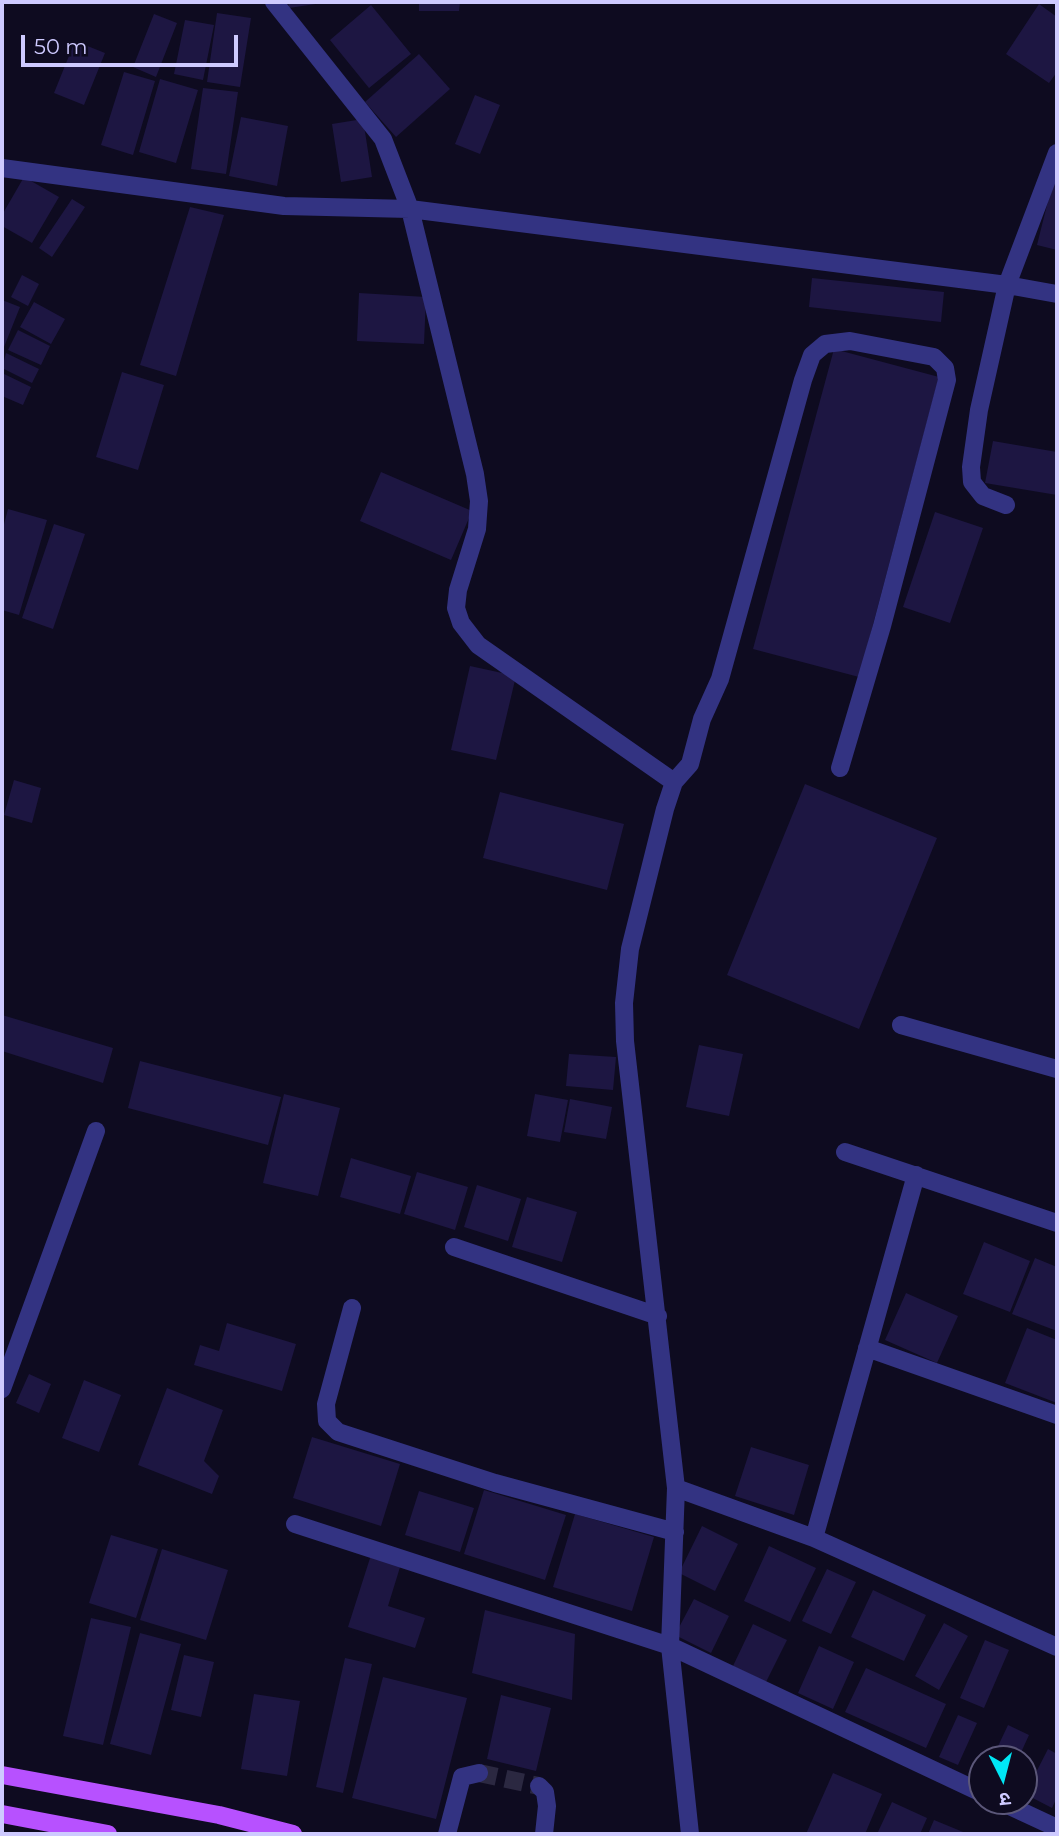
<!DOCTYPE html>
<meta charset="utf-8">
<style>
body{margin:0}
#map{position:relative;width:1059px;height:1836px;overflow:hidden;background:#0e0b20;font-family:Montserrat,"Noto Sans Devanagari",sans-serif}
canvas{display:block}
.frame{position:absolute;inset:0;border:4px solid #cecaff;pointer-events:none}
.north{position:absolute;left:968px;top:1745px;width:70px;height:70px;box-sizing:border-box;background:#0e0b20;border:2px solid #5b5779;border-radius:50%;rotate:174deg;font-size:19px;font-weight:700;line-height:28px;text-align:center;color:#cecaff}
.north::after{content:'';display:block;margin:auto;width:24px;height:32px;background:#00e7f5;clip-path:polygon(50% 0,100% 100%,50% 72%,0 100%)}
.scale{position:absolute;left:21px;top:35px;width:217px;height:32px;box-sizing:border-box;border:4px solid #cecaff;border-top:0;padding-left:9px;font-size:21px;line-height:24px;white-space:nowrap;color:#cecaff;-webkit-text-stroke:5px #0e0b20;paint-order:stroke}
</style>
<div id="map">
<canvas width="1059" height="1836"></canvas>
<div class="frame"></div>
<div class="north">उ</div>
<div class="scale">50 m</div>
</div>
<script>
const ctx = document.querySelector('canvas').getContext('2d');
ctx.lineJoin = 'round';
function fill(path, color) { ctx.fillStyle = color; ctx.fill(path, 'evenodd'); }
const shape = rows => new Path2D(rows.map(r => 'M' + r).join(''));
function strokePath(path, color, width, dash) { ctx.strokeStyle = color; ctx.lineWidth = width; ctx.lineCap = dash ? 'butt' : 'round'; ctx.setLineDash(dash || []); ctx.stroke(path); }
fill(shape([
 [288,2,322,2,322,3,289,8],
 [419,2,460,2,459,11,419,11],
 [1039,4,1057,17,1057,72,1049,83,1006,54],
 [371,5,411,54,369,88,330,40],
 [217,13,251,18,240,87,207,82],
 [154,14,177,23,156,77,133,67],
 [185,20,214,25,203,80,174,74],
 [75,41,105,53,84,105,54,93],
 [419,54,450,89,396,137,365,102],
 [124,72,155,81,133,155,101,145],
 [160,79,198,90,176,163,139,152],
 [203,88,238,92,226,174,191,169],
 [475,95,500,105,480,154,455,144],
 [241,117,288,126,277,186,229,176],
 [363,119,372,177,341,182,332,124],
 [1056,169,1057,169,1057,250,1037,245],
 [24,177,59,197,32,243,2,226,2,215],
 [72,199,85,207,52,257,39,248],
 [190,207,224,215,176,376,140,365],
 [22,275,39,284,28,306,11,297],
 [812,278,944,292,941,322,809,307],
 [359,293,426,297,424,344,357,341],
 [2,300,20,307,2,352],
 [34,302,65,319,51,344,20,327],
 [18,330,50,346,41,365,8,350],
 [834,349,939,377,859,677,753,649],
 [6,353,39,369,32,383,2,368],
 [122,372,164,385,138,470,96,457],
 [2,373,31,387,23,405,2,396],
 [993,441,1057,452,1057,495,985,483],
 [381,472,472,511,451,560,360,521],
 [8,509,47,520,19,615,2,610,2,532],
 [935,512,983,528,950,623,903,607],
 [54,524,85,534,53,629,22,618],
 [470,666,516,676,496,760,451,750],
 [14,780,41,788,32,823,4,815],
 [805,784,937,838,859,1029,727,975],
 [500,792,624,824,607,890,483,858],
 [2,1015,113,1048,103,1083,2,1051],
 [699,1045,743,1054,729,1116,686,1107],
 [569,1054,616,1057,613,1090,566,1086],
 [140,1061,281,1097,268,1145,128,1108],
 [284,1094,340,1108,318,1196,263,1183],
 [535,1094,568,1100,560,1142,527,1136],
 [570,1099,612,1107,606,1139,564,1132],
 [351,1158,411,1176,400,1214,340,1197],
 [417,1172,468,1187,455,1230,404,1214],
 [477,1185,521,1199,508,1241,464,1227],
 [527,1197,577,1212,562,1262,512,1247],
 [984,1242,1030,1261,1010,1312,963,1294],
 [1035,1258,1057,1267,1057,1331,1012,1314],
 [906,1293,958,1316,937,1363,885,1340],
 [227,1323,296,1344,282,1391,194,1365,200,1345,219,1351],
 [1027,1328,1057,1340,1057,1403,1005,1383],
 [29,1374,51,1384,39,1413,16,1403],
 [84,1380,121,1395,99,1452,62,1438],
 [167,1388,223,1410,204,1461,219,1476,212,1494,138,1465],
 [312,1437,400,1464,381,1526,293,1498],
 [751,1447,809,1465,794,1515,735,1496],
 [484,1490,566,1515,545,1580,464,1554],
 [419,1491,474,1508,460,1552,405,1535],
 [575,1514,654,1537,632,1611,553,1587],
 [702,1526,738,1544,715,1591,679,1573],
 [111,1535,158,1549,136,1618,89,1603],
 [769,1546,816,1568,790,1622,744,1601],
 [162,1549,228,1570,206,1640,140,1620],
 [371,1555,401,1564,388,1606,425,1618,415,1648,348,1627],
 [827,1569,856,1582,831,1634,802,1621],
 [873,1590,926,1615,904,1661,851,1637],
 [694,1599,729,1616,711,1653,675,1635],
 [485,1610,575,1634,572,1700,472,1673],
 [91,1618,131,1627,103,1745,63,1736],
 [944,1623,968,1636,939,1690,915,1676],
 [753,1624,787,1640,766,1682,733,1666],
 [140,1633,181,1644,151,1755,110,1744],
 [985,1640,1009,1650,984,1708,960,1698],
 [819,1646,854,1662,833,1709,798,1693],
 [184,1655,214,1662,201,1717,171,1710],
 [345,1658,372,1664,343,1793,316,1787],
 [866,1668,946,1704,926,1748,845,1712],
 [383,1677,467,1698,436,1819,352,1798],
 [254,1694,300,1701,287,1776,241,1769],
 [501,1695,551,1708,536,1771,487,1759],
 [958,1715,977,1723,958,1765,939,1757],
 [1008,1725,1029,1735,1018,1759,992,1759],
 [1048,1749,1057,1754,1057,1797,1052,1808,1025,1794],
 [833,1773,882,1794,865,1834,806,1834],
 [892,1802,927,1818,920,1834,877,1834],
 [934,1820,968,1834,928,1834]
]), '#1d1642');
strokePath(shape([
 [479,1773,539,1786]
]), '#2b2841', 18, [18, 9]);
strokePath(shape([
 [274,2,383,139,410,209,475,474,479,501,477,529,458,590,456,608,461,623,478,645,674,782],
 [2,168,284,206,410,209,1007,285,1057,294],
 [1006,505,983,496,972,482,971,467,979,410,1007,285,1057,153],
 [901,1025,1057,1069],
 [845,1152,1057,1223],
 [454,1247,658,1316],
 [352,1308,326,1404,327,1421,338,1432,495,1483,675,1532],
 [867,1348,1057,1415],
 [2,1389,96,1131],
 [676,1488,814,1538,1057,1647],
 [295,1524,670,1646,982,1793],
 [814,1538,916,1175],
 [539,1786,545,1792,547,1806,544,1834],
 [999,1801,1057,1828],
 [447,1834,462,1777,479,1773],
 [690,1834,670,1646,676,1488,625,1041,624,1003,630,949,665,809,674,782,690,764,702,719,720,679,803,380,812,355,825,344,850,341,934,357,945,368,947,380,882,626,840,768]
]), '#333382', 18);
strokePath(shape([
 [2,1775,219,1815,293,1834],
 [2,1814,108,1834]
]), '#b751ff', 18);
</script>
